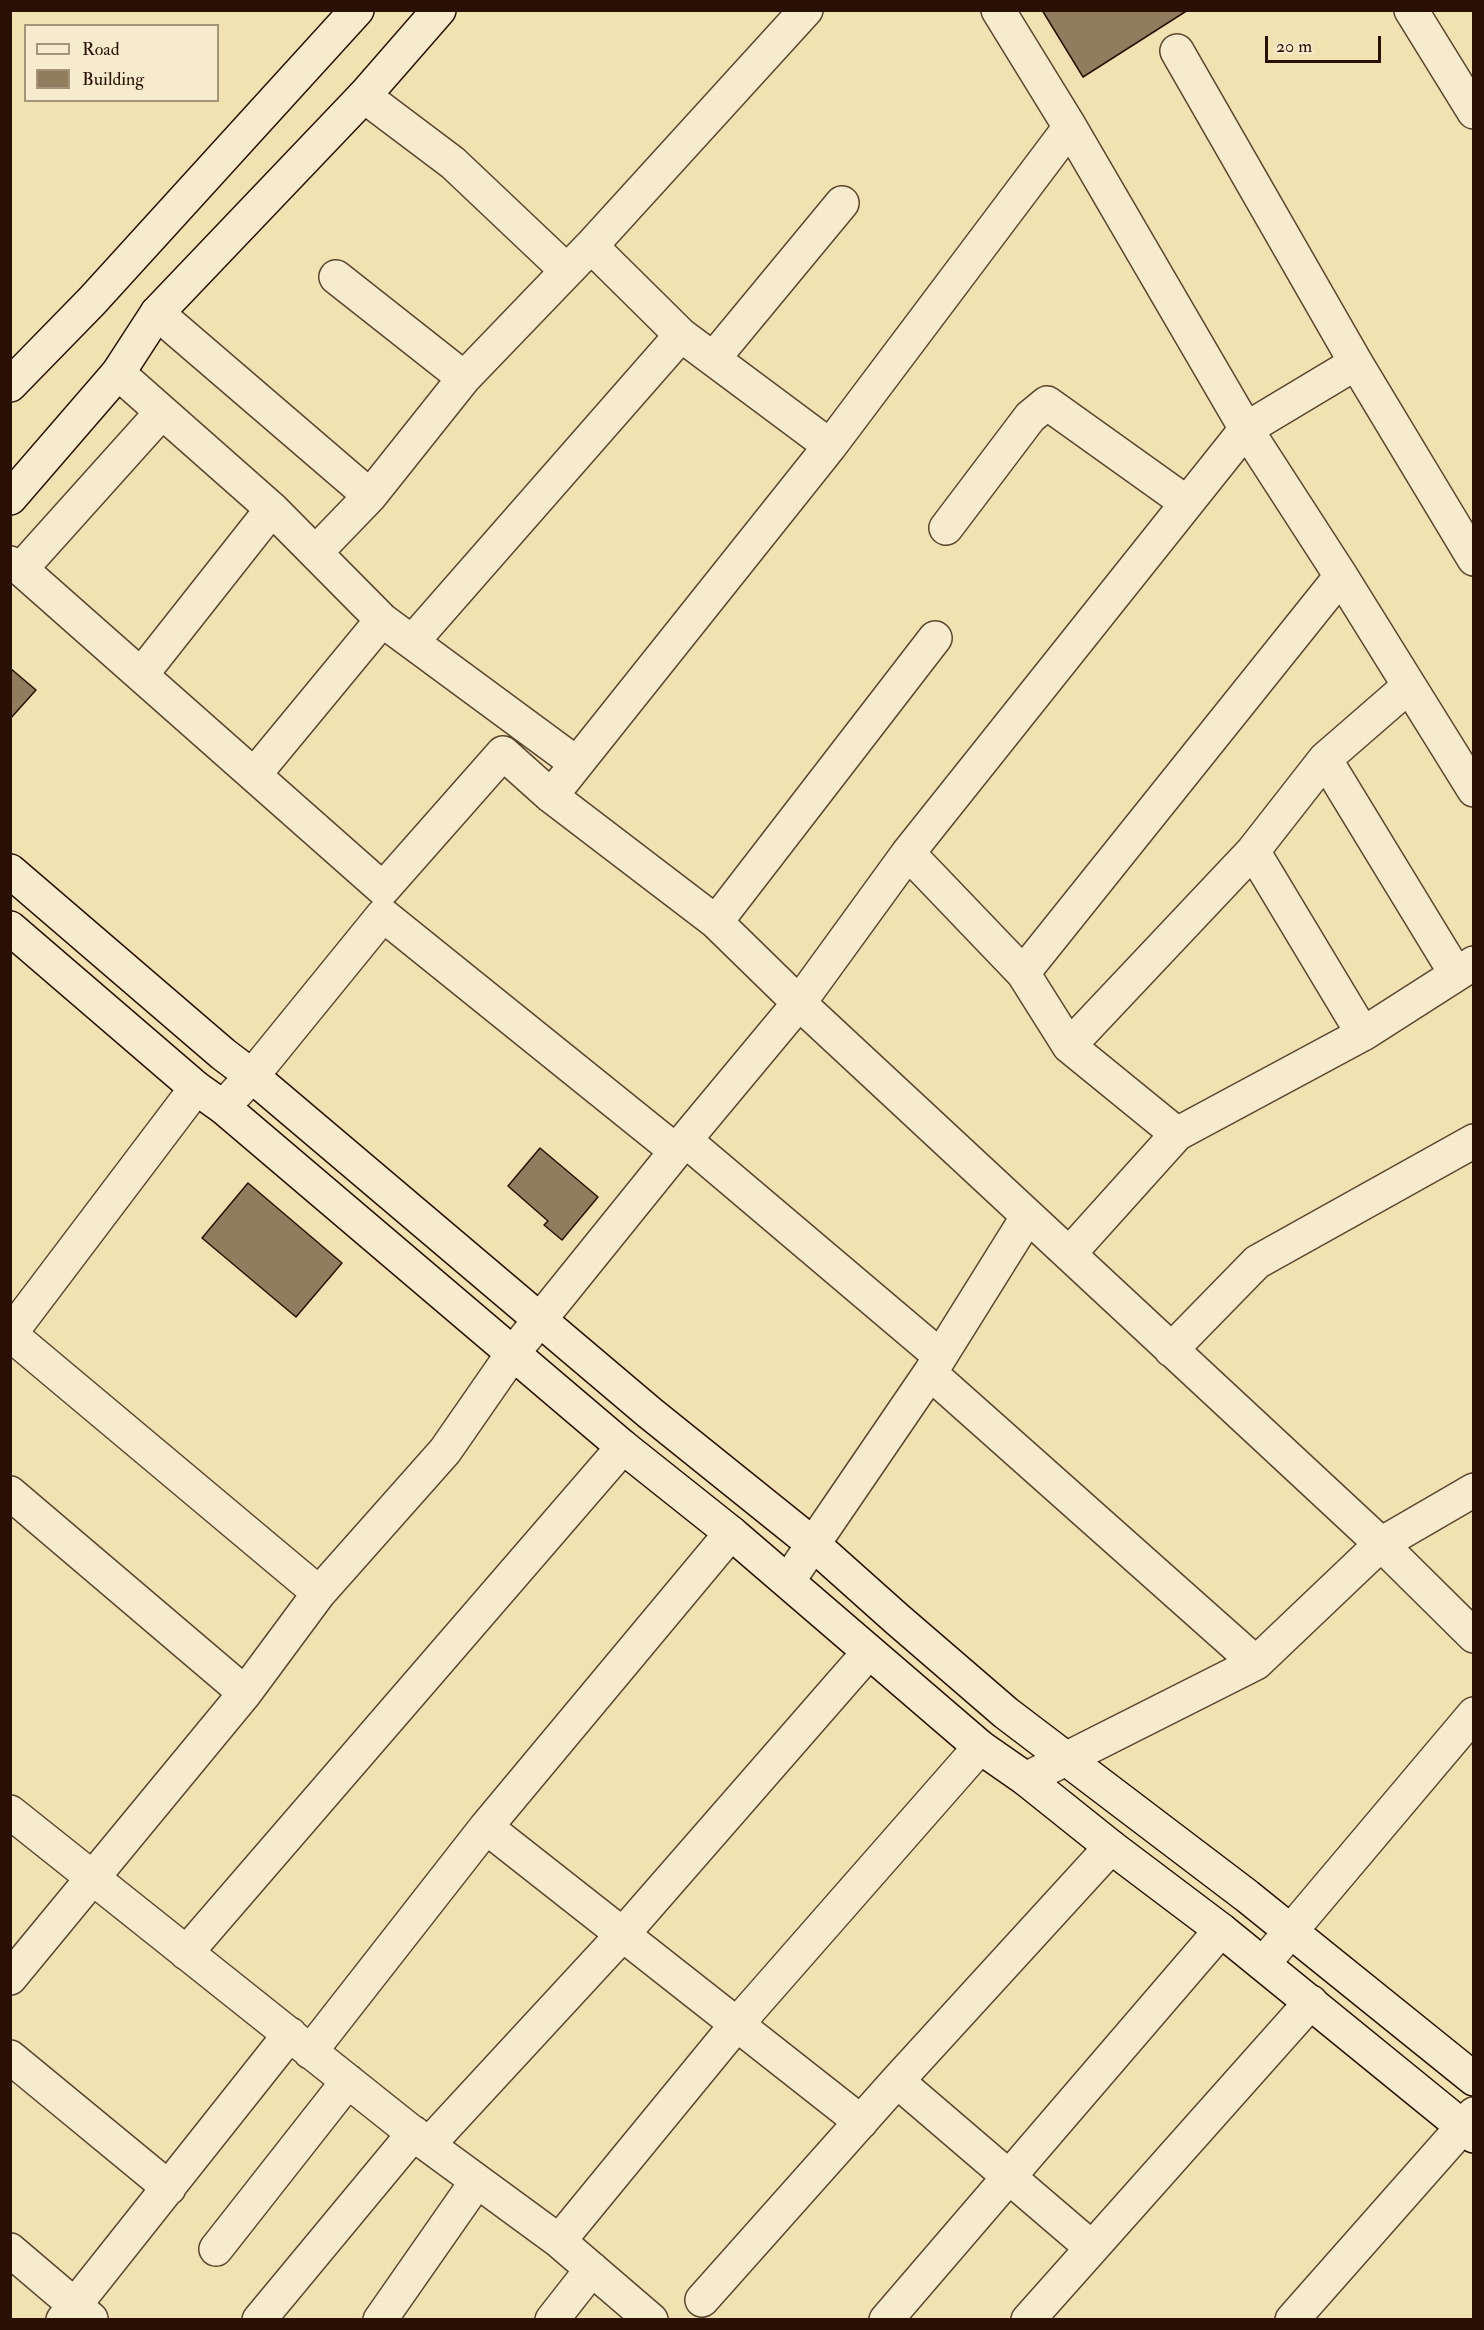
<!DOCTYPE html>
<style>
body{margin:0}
#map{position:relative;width:1484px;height:2330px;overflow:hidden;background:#f1e2b2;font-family:"IM FELL Double Pica",serif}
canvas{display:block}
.frame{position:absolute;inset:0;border:12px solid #2a0f03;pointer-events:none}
.legend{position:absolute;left:24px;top:24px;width:195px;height:78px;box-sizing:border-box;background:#f6eccd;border:2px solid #a4947c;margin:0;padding:8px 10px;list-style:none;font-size:18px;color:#2a0f03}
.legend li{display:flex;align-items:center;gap:12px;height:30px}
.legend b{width:30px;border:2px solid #a4947c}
.scale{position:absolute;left:1265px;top:36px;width:116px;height:27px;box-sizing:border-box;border:3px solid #2a0f03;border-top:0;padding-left:8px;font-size:18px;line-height:21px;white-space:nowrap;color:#2a0f03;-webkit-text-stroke:4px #f6eccd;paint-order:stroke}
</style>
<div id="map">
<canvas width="1484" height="2330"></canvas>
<div class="frame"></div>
<ul class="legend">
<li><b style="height:8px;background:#f6eccd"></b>Road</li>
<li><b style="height:16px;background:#917d5e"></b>Building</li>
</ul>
<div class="scale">20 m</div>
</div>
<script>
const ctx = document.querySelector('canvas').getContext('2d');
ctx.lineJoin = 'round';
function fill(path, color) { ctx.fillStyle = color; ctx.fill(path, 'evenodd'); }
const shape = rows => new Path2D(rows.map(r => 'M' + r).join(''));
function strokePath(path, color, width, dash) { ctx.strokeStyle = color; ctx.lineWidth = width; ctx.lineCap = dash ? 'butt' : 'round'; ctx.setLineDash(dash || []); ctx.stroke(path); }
const building = shape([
 [1042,10,1188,10,1083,77,1042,10],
 [10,668,36,690,10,719,10,668],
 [540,1148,598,1197,562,1240,544,1225,548,1221,508,1186,540,1148],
 [248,1183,342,1263,296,1317,202,1238,248,1183]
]);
fill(building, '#917d5e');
strokePath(building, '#2a0f03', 1.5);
const street = shape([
 [998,10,1070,127,1246,429,1341,576,1474,790],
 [1411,10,1474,112],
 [1177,51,1356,363,1474,559],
 [364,96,453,163,566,270],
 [591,246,681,335,830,446],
 [336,277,464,378],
 [157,313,370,496],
 [713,359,842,203],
 [118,373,272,509,382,620,576,763],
 [946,528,1030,417,1047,403,1187,503],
 [316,552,370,496,464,378,591,246,806,10],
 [10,563,21,569,383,889,503,753,551,796,716,922,799,1003,1381,1544,1474,1636],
 [21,569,162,412],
 [412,642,681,335],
 [141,675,272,509],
 [1325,759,1456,974],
 [254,775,382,620],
 [551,796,830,446,1070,127],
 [1253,851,1363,1034],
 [908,853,1023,973,1069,1046,1177,1134],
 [716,922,935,638],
 [1023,973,1341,576],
 [1069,1046,1253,851,1325,759,1409,686],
 [223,1107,252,1076,383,915,676,1151],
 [685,1140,940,1356],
 [1069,1254,1177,1134,1363,1034,1474,963],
 [10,1334,319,1593],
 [10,1334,196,1088],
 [1171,1350,1257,1262,1474,1141],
 [930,1373,1256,1663],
 [10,1493,245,1693],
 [788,1581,930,1373,1028,1216],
 [1026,1779,1256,1663,1381,1544,1474,1490],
 [10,1812,428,2145,559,2241,651,2320],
 [486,1827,861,2122],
 [186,1953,623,1447],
 [1263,1964,1474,1714],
 [10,1978,245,1693,319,1593,445,1451,513,1353,685,1140,799,1003,908,853,1246,429,1356,363],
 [310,2052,486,1827,731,1533],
 [10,2057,169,2188],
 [897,2081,1092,2248],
 [428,2145,623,1934,869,1652],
 [559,2241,737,2024,980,1747],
 [216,2249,348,2081],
 [10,2250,91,2319],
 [702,2300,897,2081,1111,1847],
 [63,2320,290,2034],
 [259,2320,414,2133],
 [380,2320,477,2181],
 [552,2320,592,2269],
 [886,2320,1221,1930],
 [1028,2320,1311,2002],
 [1292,2320,1474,2114]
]);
const secondary = shape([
 [10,385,92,301,357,10],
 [10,498,118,373,157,313,364,96,439,10],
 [10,871,223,1054,252,1076,650,1413,813,1544,897,1619,1006,1713,1247,1896,1474,2079],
 [10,928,196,1088,223,1107,623,1447,731,1533,980,1747,1026,1779,1111,1847,1221,1930,1474,2136]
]);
strokePath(street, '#5c442f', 36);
strokePath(secondary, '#2a0f03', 36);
strokePath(street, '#f6eccd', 33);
strokePath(secondary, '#f6eccd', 33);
</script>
